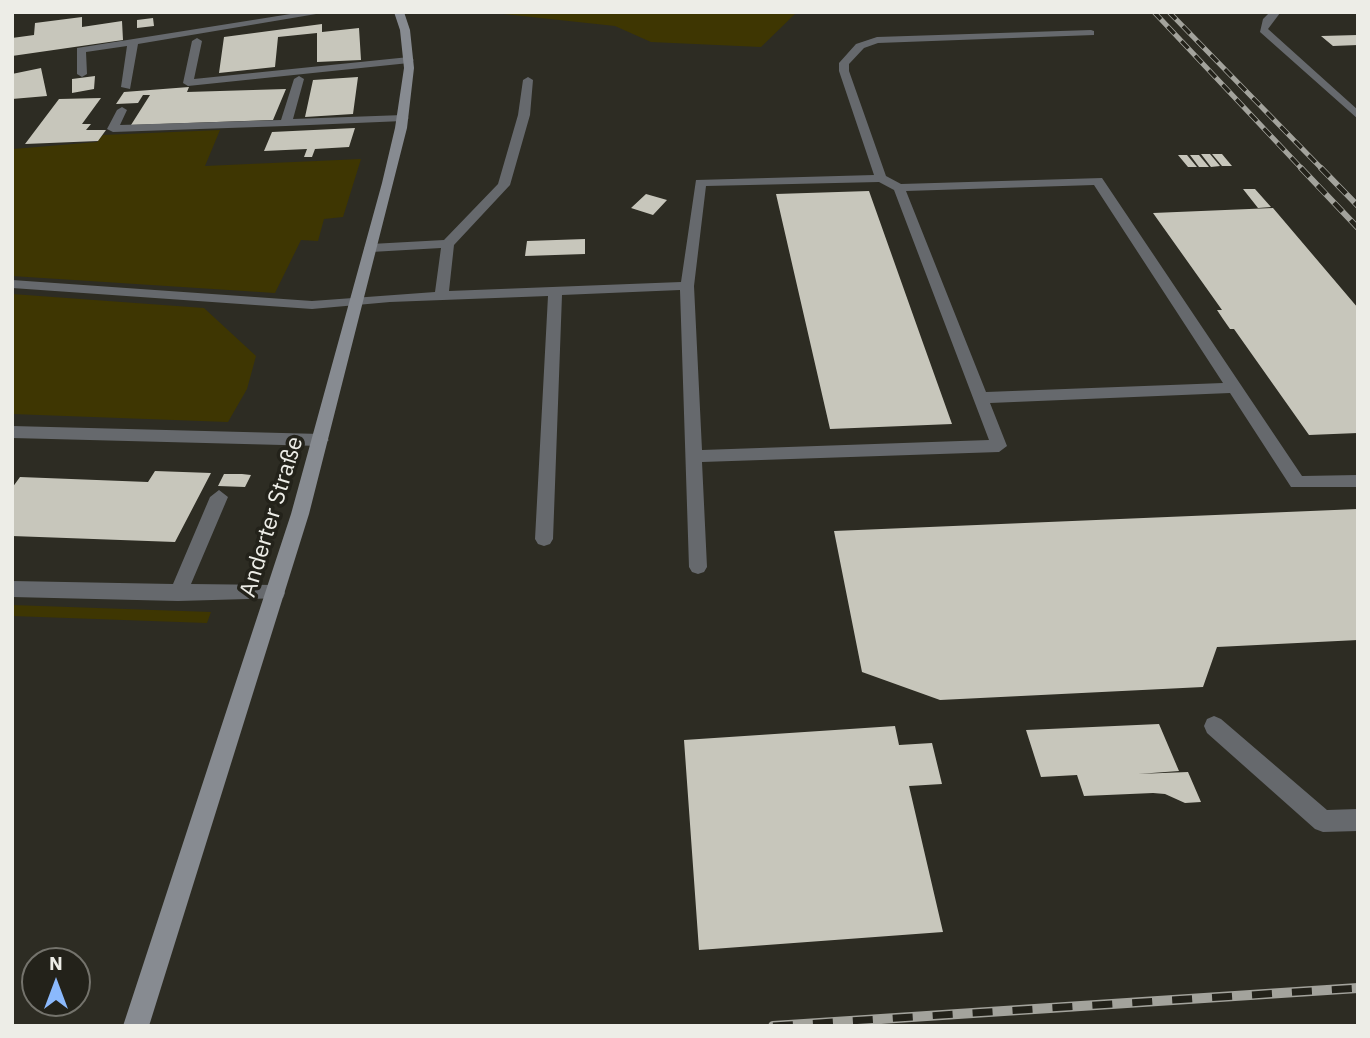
<!DOCTYPE html>
<meta charset="utf-8">
<style>
body{margin:0}
#map{position:relative;width:1370px;height:1038px;overflow:hidden;background:#2d2c23;font-family:"IBM Plex Sans",sans-serif}
canvas{display:block}
.frame{position:absolute;inset:0;border:14px solid #edede7;pointer-events:none}
.north{position:absolute;left:21px;top:947px;width:70px;height:70px;box-sizing:border-box;background:#23221a;border:2px solid #74736c;border-radius:50%;rotate:0deg;font-size:19px;font-weight:700;line-height:28px;text-align:center;color:#edede7}
.north::after{content:'';display:block;margin:auto;width:24px;height:32px;background:#8bb9fc;clip-path:polygon(50% 0,100% 100%,50% 72%,0 100%)}
</style>
<div id="map">
<canvas width="1370" height="1038"></canvas>
<div class="frame"></div>
<div class="north">N</div>
</div>
<script>
const ctx = document.querySelector('canvas').getContext('2d');
ctx.lineJoin = 'round';
function fill(path, color) { ctx.fillStyle = color; ctx.fill(path, 'evenodd'); }
const shape = rows => new Path2D(rows.map(r => 'M' + r).join(''));
function strokePath(path, color, width, dash) { ctx.strokeStyle = color; ctx.lineWidth = width; ctx.lineCap = dash ? 'butt' : 'round'; ctx.setLineDash(dash || []); ctx.stroke(path); }
function drawText(font, color, halo, rows, align = 'center') {
  ctx.font = font + ' "IBM Plex Sans",sans-serif'; ctx.lineWidth = 7; ctx.setLineDash([]); ctx.textBaseline = 'middle'; ctx.strokeStyle = halo; ctx.fillStyle = color; for (const [text, x, y, turn = 0] of rows) {
    ctx.save(); ctx.translate(x, y); ctx.rotate((+turn || 0) * Math.PI / 180); ctx.textAlign = isNaN(turn) ? turn : align; if (halo) ctx.strokeText(text, 0, 0); ctx.fillText(text, 0, 0); ctx.restore();
  }
}
fill(shape([
 [485,12,797,12,761,47,651,42,615,26],
 [220,130,205,166,361,159,343,217,324,219,318,241,301,240,275,293,12,276,12,145,13,149,97,142,103,135],
 [12,294,204,308,256,356,247,389,228,422,12,414],
 [12,605,211,612,207,623,12,616]
]), '#3e3602');
fill(shape([
 [82,17,82,27,122,21,123,40,12,56,12,38,34,35,35,23],
 [153,18,154,26,137,28,137,20],
 [322,24,322,32,359,28,361,60,317,62,317,33,278,37,275,67,219,73,224,37],
 [1358,35,1358,45,1333,46,1321,36],
 [41,68,47,96,12,99,12,74],
 [95,76,94,89,72,93,72,79],
 [358,77,353,114,305,117,313,80],
 [189,87,187,92,286,89,273,120,131,125,150,95,143,95,138,103,116,104,124,92],
 [101,98,82,124,91,124,86,130,106,130,98,141,25,144,59,99],
 [355,128,349,147,315,149,312,157,304,157,307,149,264,151,272,132],
 [1201,154,1210,154,1220,166,1211,167],
 [1212,154,1222,154,1232,166,1222,166],
 [1178,155,1187,155,1197,167,1188,167],
 [1190,155,1199,155,1209,167,1199,167],
 [1243,189,1255,189,1271,207,1258,208],
 [869,191,923,343,952,424,830,429,776,194],
 [646,194,667,200,653,215,631,208],
 [1273,208,1358,308,1358,433,1309,435,1234,329,1230,329,1223,319,1217,310,1222,310,1153,213],
 [585,239,585,254,525,256,527,241],
 [155,471,211,473,175,542,12,536,12,488,20,477,148,482],
 [224,474,242,474,251,475,245,487,218,486],
 [1358,509,1358,640,1217,647,1203,687,940,700,862,672,834,531],
 [1159,724,1179,771,1138,774,1188,772,1201,802,1185,803,1165,794,1153,793,1084,796,1077,775,1041,777,1026,730],
 [895,726,899,745,932,743,942,784,909,786,943,932,699,950,684,740]
]), '#c7c6bb');
fill(shape([
 [303,12,328,12,138,44,130,89,121,87,127,46,86,52,87,74,82,77,77,74,77,48,303,12],
 [1270,12,1280,13,1268,29,1358,110,1358,119,1260,32,1263,19,1270,12],
 [1091,30,1094,31,1094,35,878,43,864,48,849,64,849,71,886,176,901,184,1102,178,1302,476,1358,475,1358,487,1291,487,1230,393,990,403,1007,446,999,452,702,462,707,567,704,572,698,574,692,572,689,567,680,290,562,295,553,539,550,544,544,546,538,544,535,539,548,296,390,302,312,309,12,288,12,280,312,301,435,292,441,248,371,252,364,248,371,244,444,240,498,184,518,115,523,80,528,77,533,80,530,115,510,185,454,245,449,291,681,282,696,180,874,175,839,71,839,63,856,44,877,37,1091,30],
 [879,182,894,190,989,440,702,450,694,286,706,186,879,182],
 [1094,185,1223,383,986,392,906,191,1094,185],
 [197,38,202,41,194,79,409,57,414,60,409,63,188,86,183,83,192,41,197,38],
 [299,76,304,79,293,119,403,115,409,118,403,121,286,126,113,132,107,129,117,110,122,107,127,110,120,125,281,120,294,79,299,76],
 [12,426,321,434,329,440,321,446,12,438,12,426],
 [219,490,228,497,191,584,276,585,283,588,285,593,283,598,178,601,12,597,12,581,173,584,210,497,219,490],
 [1214,716,1221,719,1327,810,1358,809,1358,831,1323,832,1315,829,1207,733,1204,726,1207,719,1214,716]
]), '#66696d');
fill(shape([
 [394,12,404,12,410,30,414,68,407,128,309,514,149,1026,123,1026,291,514,382,183,395,128,404,68,400,30,394,12]
]), '#878b91');
const railFar2 = shape([
 [1154,12,1303,170],
 [1169,12,1323,170]
]);
const railFar1 = shape([
 [1301,168,1358,228],
 [1321,168,1358,206]
]);
const rail = shape([
 [773,1026,1358,988]
]);
strokePath(railFar2, '#a3a39c', 5);
strokePath(railFar1, '#a3a39c', 6);
strokePath(rail, '#a3a39c', 10);
strokePath(railFar2, '#23221a', 3.5, [10]);
strokePath(railFar1, '#23221a', 4.5, [12]);
strokePath(rail, '#23221a', 7, [20]);
drawText('23px', '#edede7', '#23221a', [
 ["Anderter Straße",272,517,-73]
]);
</script>
